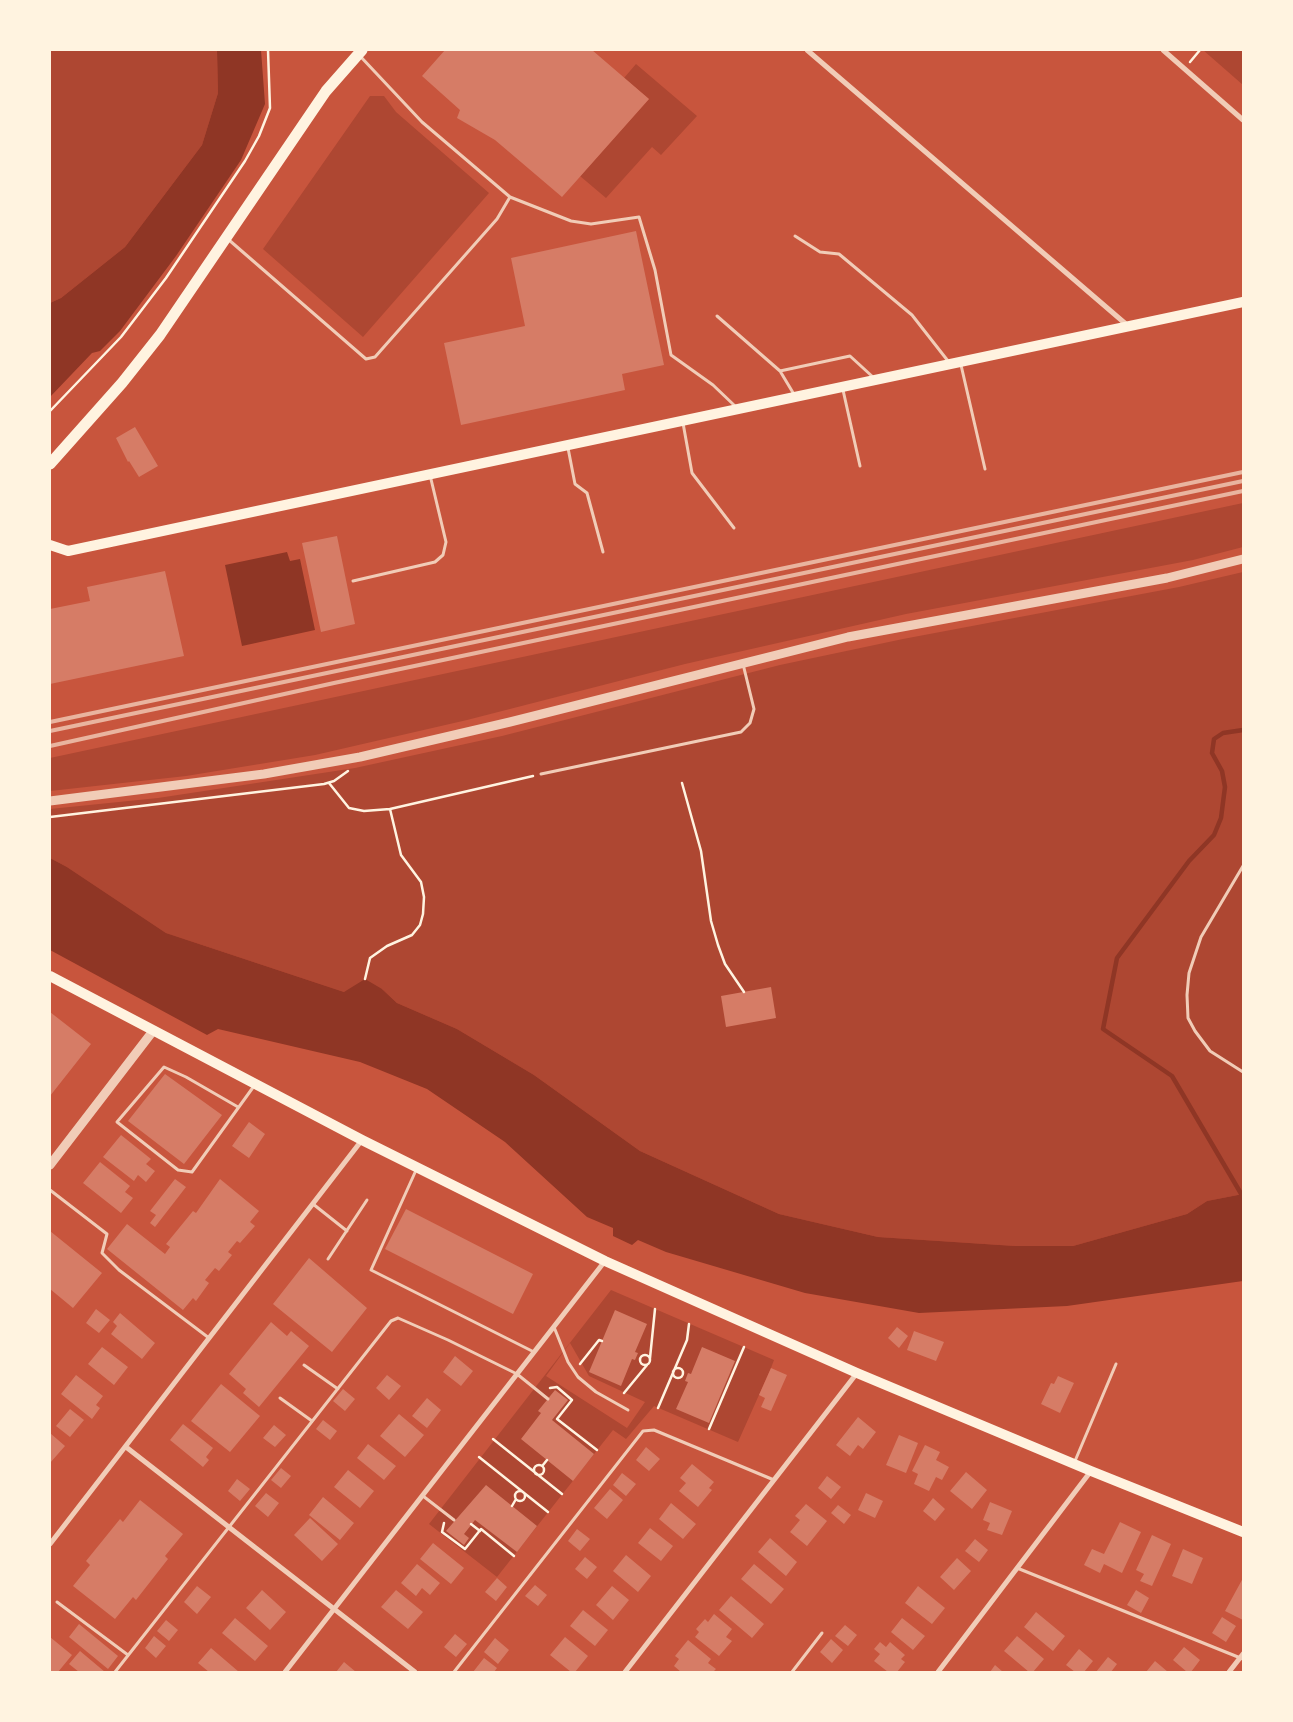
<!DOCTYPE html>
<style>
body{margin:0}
#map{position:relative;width:1293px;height:1722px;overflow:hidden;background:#c8553d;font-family:Raleway,sans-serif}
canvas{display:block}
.frame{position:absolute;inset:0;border:51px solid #fff3e0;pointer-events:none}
</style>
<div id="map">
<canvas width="1293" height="1722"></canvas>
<div class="frame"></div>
</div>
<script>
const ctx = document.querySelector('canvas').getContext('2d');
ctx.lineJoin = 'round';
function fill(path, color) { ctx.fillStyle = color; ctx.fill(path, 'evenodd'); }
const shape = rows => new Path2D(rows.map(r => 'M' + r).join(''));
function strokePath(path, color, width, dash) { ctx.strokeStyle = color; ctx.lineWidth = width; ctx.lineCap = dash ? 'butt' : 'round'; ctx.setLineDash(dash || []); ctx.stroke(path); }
fill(shape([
 [50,50,217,50,218,93,202,145,125,247,61,298,50,303],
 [1203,50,1243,50,1243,85],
 [636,64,697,116,661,155,652,147,606,198,580,176,649,99,624,78],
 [370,96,384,96,396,112,489,193,363,337,263,249],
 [1243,503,1243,547,1193,560,906,614,685,664,467,720,315,755,186,776,50,791,50,758],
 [1243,572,1243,1194,1207,1201,1187,1214,1073,1246,1015,1246,878,1237,779,1214,640,1151,534,1075,457,1029,397,1003,382,989,344,992,166,933,67,867,50,858,50,809,158,798,355,768,502,736,780,665,903,639,1179,587],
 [611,1290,774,1360,771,1368,738,1442,654,1406,626,1439,613,1430,497,1577,429,1524],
 [570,1343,589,1376,645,1402,627,1428,546,1376]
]), '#ae4732');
fill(shape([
 [217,50,261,50,265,104,241,160,176,256,120,331,100,351,92,353,50,397,50,303,61,298,125,247,202,145,218,93],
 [287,552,290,561,300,559,315,630,242,646,225,565],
 [50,858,67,867,166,933,344,992,365,979,382,989,397,1003,457,1029,534,1075,640,1151,779,1214,878,1237,1015,1246,1073,1246,1187,1214,1207,1201,1243,1194,1243,1281,1067,1306,919,1313,805,1293,666,1252,638,1240,632,1245,613,1236,613,1228,587,1217,505,1142,427,1089,360,1062,218,1029,207,1035,50,950]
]), '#8f3625');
strokePath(shape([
 [1243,730,1223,733,1214,739,1212,753,1222,771,1225,787,1221,818,1214,835,1189,861,1117,958,1103,1029,1172,1076,1243,1197]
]), '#8f3625', 4.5);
fill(shape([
 [445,50,592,50,649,99,562,197,495,140,457,118,460,110,422,76],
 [636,231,664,365,622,374,625,390,461,425,444,343,525,326,511,258],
 [135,427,158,466,139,477,129,461,128,462,116,438],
 [337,536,355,624,321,632,302,543],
 [165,571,184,656,50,684,50,609,90,601,87,587],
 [771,987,776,1018,726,1027,721,996],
 [50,1012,91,1044,50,1096],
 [165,1074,222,1115,184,1164,128,1121],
 [249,1122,265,1134,249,1158,232,1146],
 [121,1135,151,1159,146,1164,155,1171,146,1182,138,1175,134,1181,103,1157],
 [100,1162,130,1186,125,1192,133,1198,121,1213,83,1183],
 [175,1179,186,1187,155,1227,150,1223,156,1215,150,1211],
 [220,1179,259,1211,250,1222,255,1226,240,1243,237,1241,228,1252,232,1255,219,1271,215,1268,205,1280,209,1283,196,1301,193,1298,183,1310,107,1249,127,1224,165,1254,170,1247,166,1244,193,1211,196,1213],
 [406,1209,533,1274,513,1314,385,1249],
 [50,1231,102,1273,73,1308,50,1289],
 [309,1258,367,1308,332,1352,273,1304],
 [96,1309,110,1320,99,1333,86,1323],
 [615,1310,647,1324,635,1352,638,1353,635,1360,632,1359,621,1386,589,1372],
 [120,1313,155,1343,142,1359,111,1334,117,1326,113,1322],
 [271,1322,287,1336,291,1331,309,1346,259,1407,243,1393,246,1389,229,1374],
 [897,1327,908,1336,899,1348,888,1338],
 [914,1331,944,1342,936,1361,907,1350],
 [102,1347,128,1367,114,1385,88,1364],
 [702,1347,735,1361,709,1423,676,1409,688,1382,685,1381,688,1373,691,1374],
 [455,1356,473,1371,461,1386,443,1372],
 [771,1368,787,1375,771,1411,761,1407,765,1398,759,1395],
 [76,1375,103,1396,96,1405,100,1408,92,1419,61,1394],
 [387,1375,401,1386,389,1400,376,1388],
 [1058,1376,1074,1383,1060,1413,1041,1404,1051,1383,1054,1384],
 [221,1384,260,1416,230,1452,191,1421],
 [343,1389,355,1399,345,1411,333,1401],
 [555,1390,568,1400,552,1420,594,1454,573,1481,521,1439,541,1413,538,1411],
 [427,1398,441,1410,427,1428,412,1416],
 [70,1409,84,1420,70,1437,56,1426],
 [399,1414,424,1435,405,1457,380,1436],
 [858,1417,876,1432,863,1449,858,1445,850,1456,836,1445],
 [323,1420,337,1431,330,1440,316,1429],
 [183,1424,213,1448,206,1457,209,1460,203,1467,170,1440],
 [274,1425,286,1435,275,1447,263,1438],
 [50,1433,65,1446,50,1463],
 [899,1435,918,1443,906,1473,886,1465],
 [368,1444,396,1466,384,1480,357,1458],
 [925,1445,940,1452,936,1460,949,1467,942,1480,936,1477,929,1491,914,1484,918,1474,912,1471],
 [646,1447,660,1459,649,1471,636,1460],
 [692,1464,714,1482,709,1488,712,1490,698,1507,679,1491,686,1483,680,1478],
 [281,1468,291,1476,281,1488,271,1480],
 [348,1470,374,1491,360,1508,334,1487],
 [966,1472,987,1490,972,1509,950,1491],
 [622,1473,636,1484,626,1496,613,1485],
 [827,1476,841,1487,831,1499,818,1488],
 [237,1479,250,1489,240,1501,228,1491],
 [486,1485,537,1526,517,1552,475,1520,464,1534,469,1538,464,1545,446,1531],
 [610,1489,623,1500,607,1519,594,1508],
 [266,1493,279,1503,268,1517,255,1506],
 [866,1493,883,1501,875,1518,858,1510],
 [323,1497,354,1523,340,1540,309,1515],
 [933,1498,945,1509,935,1521,923,1511],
 [140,1500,183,1534,165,1556,168,1559,136,1600,133,1597,115,1619,73,1586,90,1565,86,1561,120,1519,123,1522],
 [990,1502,1012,1511,1002,1535,987,1530,990,1523,983,1520],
 [671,1503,696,1524,683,1539,659,1519],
 [806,1504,827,1521,807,1546,790,1532,800,1520,795,1516],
 [838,1505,851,1515,844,1524,831,1513],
 [310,1518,338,1544,322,1561,294,1535],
 [1120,1522,1141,1532,1122,1573,1104,1564,1100,1573,1084,1565,1092,1549,1104,1554],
 [650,1528,673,1546,661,1561,638,1543],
 [577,1529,590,1539,580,1551,568,1541],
 [1152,1535,1171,1544,1152,1586,1140,1581,1144,1574,1136,1570],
 [770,1538,797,1562,786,1576,758,1552],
 [975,1539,988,1550,979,1562,965,1551],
 [433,1543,464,1568,451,1584,420,1559],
 [1183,1549,1203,1558,1192,1584,1172,1576],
 [626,1555,651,1576,638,1592,613,1571],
 [585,1557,597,1567,587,1579,575,1569],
 [957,1558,971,1571,954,1590,940,1577],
 [417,1564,440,1583,430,1595,422,1588,416,1596,401,1583],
 [754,1564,784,1589,771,1604,741,1579],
 [497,1578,507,1587,496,1601,485,1592],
 [1243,1578,1243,1620,1225,1611],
 [535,1585,547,1595,538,1606,525,1596],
 [197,1586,211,1597,197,1614,184,1602],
 [612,1586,629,1600,613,1620,596,1605],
 [918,1586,945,1608,932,1624,905,1603],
 [262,1590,286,1612,270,1630,246,1608],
 [396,1590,423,1612,408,1629,381,1607],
 [1136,1590,1149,1598,1141,1613,1127,1605],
 [731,1596,764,1624,752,1638,719,1610],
 [583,1610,608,1630,595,1646,570,1626],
 [1036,1612,1065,1636,1053,1651,1024,1627],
 [714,1614,732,1629,726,1637,732,1641,719,1656,695,1637,699,1632,696,1629,705,1619,708,1622],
 [1222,1617,1236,1626,1226,1642,1212,1633],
 [235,1618,268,1646,255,1661,222,1633],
 [902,1618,925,1636,913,1650,891,1632],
 [166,1620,178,1630,169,1641,157,1631],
 [79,1624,118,1656,108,1669,69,1637],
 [845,1625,857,1635,848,1646,835,1636],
 [455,1634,467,1644,456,1657,444,1647],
 [154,1636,166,1646,156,1658,145,1648],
 [1017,1636,1044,1659,1033,1672,1029,1672,1004,1651],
 [50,1637,72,1655,58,1672,50,1672],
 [565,1637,588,1656,575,1672,571,1672,550,1655],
 [495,1638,509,1650,498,1664,484,1652],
 [831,1639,843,1650,832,1663,820,1652],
 [688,1640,711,1659,708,1663,716,1669,713,1672,681,1672,674,1666,679,1659,675,1656],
 [880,1642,886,1647,890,1642,905,1655,901,1659,905,1662,897,1672,888,1672,874,1661,880,1654,874,1649],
 [1184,1647,1200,1660,1191,1672,1187,1672,1173,1660],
 [211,1648,239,1672,209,1672,198,1663],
 [1079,1649,1093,1661,1084,1672,1075,1672,1066,1665],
 [80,1651,105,1672,79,1672,69,1664],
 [1108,1657,1117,1664,1111,1672,1096,1672],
 [484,1658,497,1668,494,1672,473,1672],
 [1155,1661,1168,1672,1146,1672],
 [344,1662,356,1672,336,1672],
 [995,1665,1003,1672,990,1672]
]), '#d67c66');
strokePath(shape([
 [1190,62,1200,50],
 [50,411,121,337,166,278,245,161,259,136,270,108,268,50],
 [329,783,349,808,364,811,390,809,533,776],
 [682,783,701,851,711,921,718,945,725,964,744,992],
 [50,817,324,784,334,781,348,771],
 [365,979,370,958,387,946,412,935,420,925,423,914,424,897,421,882,401,855,390,809],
 '640 1360a5 5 0 1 1 10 0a5 5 0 1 1-10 0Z',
 [650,1358,655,1309],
 [580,1364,599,1340,602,1341],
 '673 1373a5 5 0 1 1 10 0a5 5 0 1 1-10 0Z',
 [550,1388,557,1387,572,1400,557,1419,597,1450],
 [624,1393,647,1365],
 [658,1408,687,1340,689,1324],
 [709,1429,744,1347],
 [493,1439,562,1494],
 [479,1457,548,1512],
 '534 1470a5 5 0 1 1 10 0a5 5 0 1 1-10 0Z',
 [543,1465,547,1460],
 '515 1496a5 5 0 1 1 10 0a5 5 0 1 1-10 0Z',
 [512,1506,516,1499],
 [444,1523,442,1532,465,1549,481,1529,514,1556],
 [471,1524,480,1531]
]), '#fff3e0', 2.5);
strokePath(shape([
 [360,56,422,122,510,197,571,221,591,224,639,217,655,270,671,355,713,385,735,406],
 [795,236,820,252,839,254,912,315,948,361],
 [229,240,366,359,375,357,497,219,510,197],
 [717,316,780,371,795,396],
 [961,365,985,469],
 [780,371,850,356,874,378],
 [843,390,860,466],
 [683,423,692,473,734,528],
 [568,448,575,484,587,493,603,552],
 [353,581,435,562,443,555,446,542,430,475],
 [541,774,741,732,750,723,754,709,743,664],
 [1243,866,1201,937,1189,973,1187,995,1188,1018,1195,1031,1210,1051,1243,1072],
 [238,1107,186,1077,164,1067,117,1122,178,1170,192,1172,254,1086],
 [417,1168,371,1270,534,1352],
 [50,1190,107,1234,102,1253,119,1270,209,1338],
 [313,1204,347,1231],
 [328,1259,367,1200],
 [554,1327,568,1362,578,1377,596,1392,628,1410],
 [304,1365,338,1389],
 [280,1398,312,1421],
 [1075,1461,1116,1364],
 [423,1496,454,1520],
 [1017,1568,1243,1659],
 [57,1602,128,1655],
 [115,1672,391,1321,398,1318,448,1340,517,1374,548,1399],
 [454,1672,643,1431,654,1430,774,1480],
 [792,1672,822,1633]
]), '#f1ccb7', 3);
strokePath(shape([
 [807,50,1127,325],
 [1163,50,1243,120],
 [126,1447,415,1672],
 [50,1544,362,1140],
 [285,1672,605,1261],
 [625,1672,857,1373],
 [938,1672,1091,1471],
 [1229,1672,1243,1654]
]), '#f1ccb7', 5);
strokePath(shape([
 [50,801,264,774,360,757,510,722,848,637,1167,578,1243,559],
 [50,1165,153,1031]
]), '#f1ccb7', 9);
strokePath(shape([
 [50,545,68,551,1243,302],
 [50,976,362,1140,605,1261,857,1373,1091,1471,1243,1532]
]), '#fff3e0', 10);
strokePath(shape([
 [50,464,122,383,160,335,326,91,362,50]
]), '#fff3e0', 11);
strokePath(shape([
 [50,722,1243,472],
 [50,731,1243,481],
 [50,746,334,683,1243,491]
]), '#e9b49f', 4);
</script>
